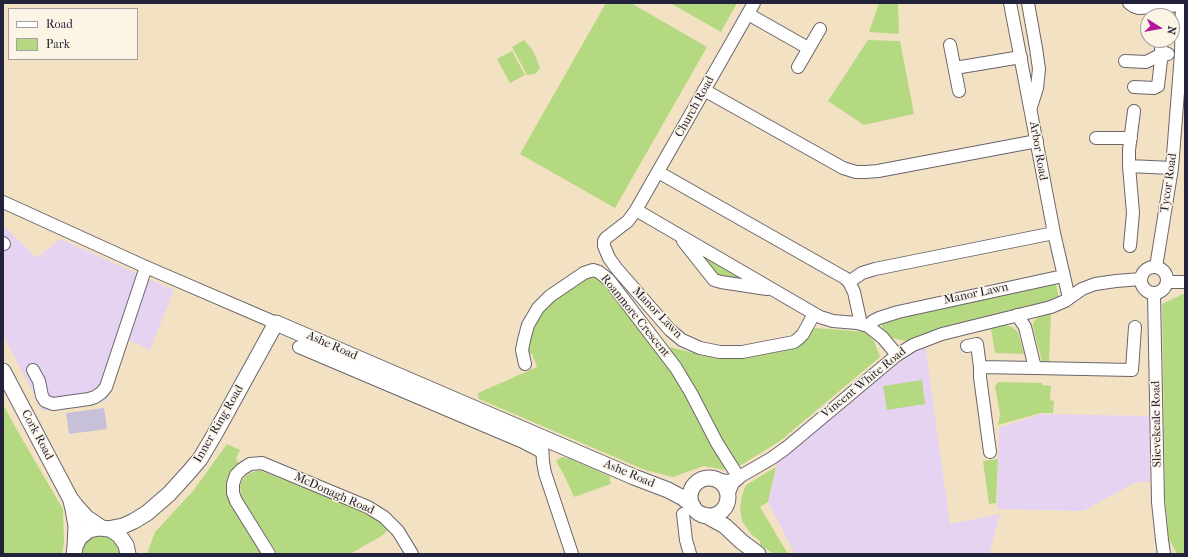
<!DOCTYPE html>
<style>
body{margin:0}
#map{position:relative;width:1188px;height:557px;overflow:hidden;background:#f3e1c4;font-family:"IM FELL French Canon",serif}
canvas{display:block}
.frame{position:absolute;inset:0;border:4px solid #22223b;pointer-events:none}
.legend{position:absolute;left:8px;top:8px;width:130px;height:52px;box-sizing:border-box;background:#fcf5e5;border:1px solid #a5a1a1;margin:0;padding:5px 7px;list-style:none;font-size:12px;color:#22223b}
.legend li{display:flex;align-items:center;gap:8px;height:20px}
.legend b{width:20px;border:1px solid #a5a1a1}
.north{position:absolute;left:1140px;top:8px;width:40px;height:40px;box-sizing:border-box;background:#fcf5e5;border:1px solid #a5a1a1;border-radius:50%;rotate:101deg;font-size:11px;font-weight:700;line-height:16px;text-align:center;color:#22223b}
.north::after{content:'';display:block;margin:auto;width:14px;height:18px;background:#b5179e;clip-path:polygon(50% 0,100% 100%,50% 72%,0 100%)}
</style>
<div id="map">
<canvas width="1188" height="557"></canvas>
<div class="frame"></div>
<ul class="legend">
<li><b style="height:5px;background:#fff"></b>Road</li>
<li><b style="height:11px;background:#b5d981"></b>Park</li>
</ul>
<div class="north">N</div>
</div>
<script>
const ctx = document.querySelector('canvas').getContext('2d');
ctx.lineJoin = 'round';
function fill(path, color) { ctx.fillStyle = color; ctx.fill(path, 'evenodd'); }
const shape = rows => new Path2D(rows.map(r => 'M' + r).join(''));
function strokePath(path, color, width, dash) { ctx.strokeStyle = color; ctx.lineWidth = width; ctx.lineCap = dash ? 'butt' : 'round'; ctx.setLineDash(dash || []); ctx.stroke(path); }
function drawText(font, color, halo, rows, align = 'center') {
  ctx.font = font + ' "IM FELL French Canon",serif'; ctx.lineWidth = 3; ctx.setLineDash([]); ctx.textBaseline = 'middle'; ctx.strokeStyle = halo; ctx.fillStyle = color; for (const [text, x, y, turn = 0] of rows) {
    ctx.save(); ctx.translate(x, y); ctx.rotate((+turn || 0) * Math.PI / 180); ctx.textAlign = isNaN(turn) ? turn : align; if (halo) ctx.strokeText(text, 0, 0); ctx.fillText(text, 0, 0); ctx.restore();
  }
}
fill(shape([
 [3,225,37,258,60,239,174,290,150,350,128,340,107,401,43,411,3,335],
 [925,345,950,524,1000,514,989,554,795,554,768,502,778,462,907,355],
 [1041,414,1150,416,1150,482,1136,482,1083,511,997,509,999,428]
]), '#e5d3f1');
fill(shape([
 [104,408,107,429,69,434,66,413]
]), '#c7c0d9');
fill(shape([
 [606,3,631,3,707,47,615,208,520,154],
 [670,3,737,3,721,32],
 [879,3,898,3,899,34,869,32],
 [524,40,532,49,537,60,540,68,535,74,527,75,512,47],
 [868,40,900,41,914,114,864,125,828,101],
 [512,51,525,75,510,83,497,59],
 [700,254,750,282,722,277,715,273],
 [590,275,600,277,653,343,694,353,745,356,799,345,815,328,865,332,874,341,880,357,780,441,741,465,724,470,704,466,673,477,645,470,479,399,478,393,537,367,532,354,524,351,531,325,548,299],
 [1052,283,1056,285,1059,297,1053,301,1023,310,906,341,892,338,883,330,881,323,886,318],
 [1183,294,1185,294,1185,554,1177,554,1169,539,1165,498,1162,304],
 [1051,313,1049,363,1044,363,1042,361,1033,328,1033,324,1035,320,1040,316],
 [1005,325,1012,327,1018,332,1024,354,995,353,991,328],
 [922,380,925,404,887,410,883,386],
 [998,382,1042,383,1042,385,1051,386,1050,400,1054,401,1053,413,1041,413,998,425,1000,415,995,386],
 [3,404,14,425,63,509,64,544,62,554,3,554],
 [227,444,240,450,236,458,239,465,231,475,263,554,147,554,155,532,193,491],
 [563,457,571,459,609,476,611,484,574,497,564,475,556,461,558,459],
 [998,459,996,503,989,504,983,461],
 [776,467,768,502,760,507,788,554,774,554,760,545,760,541,751,534,742,521,740,507,742,495,746,485],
 [259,470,366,512,375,518,389,529,383,535,350,554,278,554,242,498,240,487,242,480,248,474],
 [98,535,105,535,111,538,116,542,119,547,121,554,81,554,83,546,86,541,92,537]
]), '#b5d981');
const minor = shape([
 [754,3,636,210,628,221,606,238,604,241,604,246,609,258,617,269,670,330,682,340,700,348,720,352,742,352,794,342,798,339,803,334,814,314],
 [1010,3,1054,233,1069,298],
 [1028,3,1036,48,1039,69,1037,88,1031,107],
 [1129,3,1133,6,1139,8,1182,5],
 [748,14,808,48],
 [950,45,959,91],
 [1125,61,1146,62,1160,55,1168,54],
 [798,67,820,29],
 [955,68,1021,57],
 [1134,87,1154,88,1158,86,1161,60,1163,55,1165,54,1161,49,1162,40],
 [704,90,843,168,856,172,866,172,878,171,1037,141],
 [1096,138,1131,138],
 [1129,166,1129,150,1134,111],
 [658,172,845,278,849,282,854,292,861,324],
 [3,202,146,267,276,323],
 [636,210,820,317,833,321,857,323,868,326,883,338,897,355],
 [683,241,710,275,714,280,721,282,767,289],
 [3,243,4,244],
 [1130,246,1133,213,1129,166,1172,168],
 '1141 280a13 13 0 1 1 26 0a13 13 0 1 1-26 0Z',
 [1156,267,1172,168,1181,54,1182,3],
 [849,282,862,273,875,269,1054,233],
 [1168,282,1185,282],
 [1154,294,1158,502,1162,540,1164,554],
 [868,326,873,321,879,318,898,312,1063,276],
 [967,346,977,344,980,367],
 [299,347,523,442,542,452],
 [525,364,522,350,524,340,528,325,538,308,550,296,584,273,593,270,599,272,609,280,676,368,691,393,717,443,739,478],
 [1035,368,1132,370,1135,327],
 [33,370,39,381,42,396,45,401,53,404,89,399,95,397,101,393,106,387,146,267],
 [542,444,543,462,545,473,572,554],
 [990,452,980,377,980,367,1035,368,1025,327,1017,315],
 [715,479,726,481,734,480,772,458,786,448,897,355,913,345,942,334,1051,307,1065,301,1082,289,1095,284,1116,281,1141,279],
 [728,495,733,483,739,478],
 [683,514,686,540,690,554],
 [269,554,236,501,233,493,233,484,236,475,242,469,250,464,262,463,368,507,384,517,398,531,412,554]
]);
const major = shape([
 [3,371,70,498,76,506,87,518,102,528],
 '690 497a19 19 0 1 1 38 0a19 19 0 1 1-38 0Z',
 [71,501,73,509,76,526,75,546],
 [705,515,725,526,742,542,758,554],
 [107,529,123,526,134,521,147,513,169,494,189,472,200,459,216,432,276,323,634,477,668,490,683,498,693,506],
 [74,554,75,547,79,538,89,530,99,528,110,529,119,535,126,545,128,554]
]);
strokePath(minor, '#6b656b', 14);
strokePath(major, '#6b656b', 17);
strokePath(minor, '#fff', 12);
strokePath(major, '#fff', 15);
drawText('12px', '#22223b', '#fcf5e5', [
 ["Church Road",695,107,-61],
 ["Arbor Road",1038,151,80],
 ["Tycor Road",1169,183,-82],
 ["Manor Lawn",976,294,-12],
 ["Manor Lawn",657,313,46],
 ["Roanmore Crescent",635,316,51],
 ["Ashe Road",332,346,24],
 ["Vincent White Road",864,383,-39],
 ["Inner Ring Road",219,424,-60],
 ["Slievekeale Road",1157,424,-91],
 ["Cork Road",37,435,62],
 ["Ashe Road",629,474,23],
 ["McDonagh Road",334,494,24]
]);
</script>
